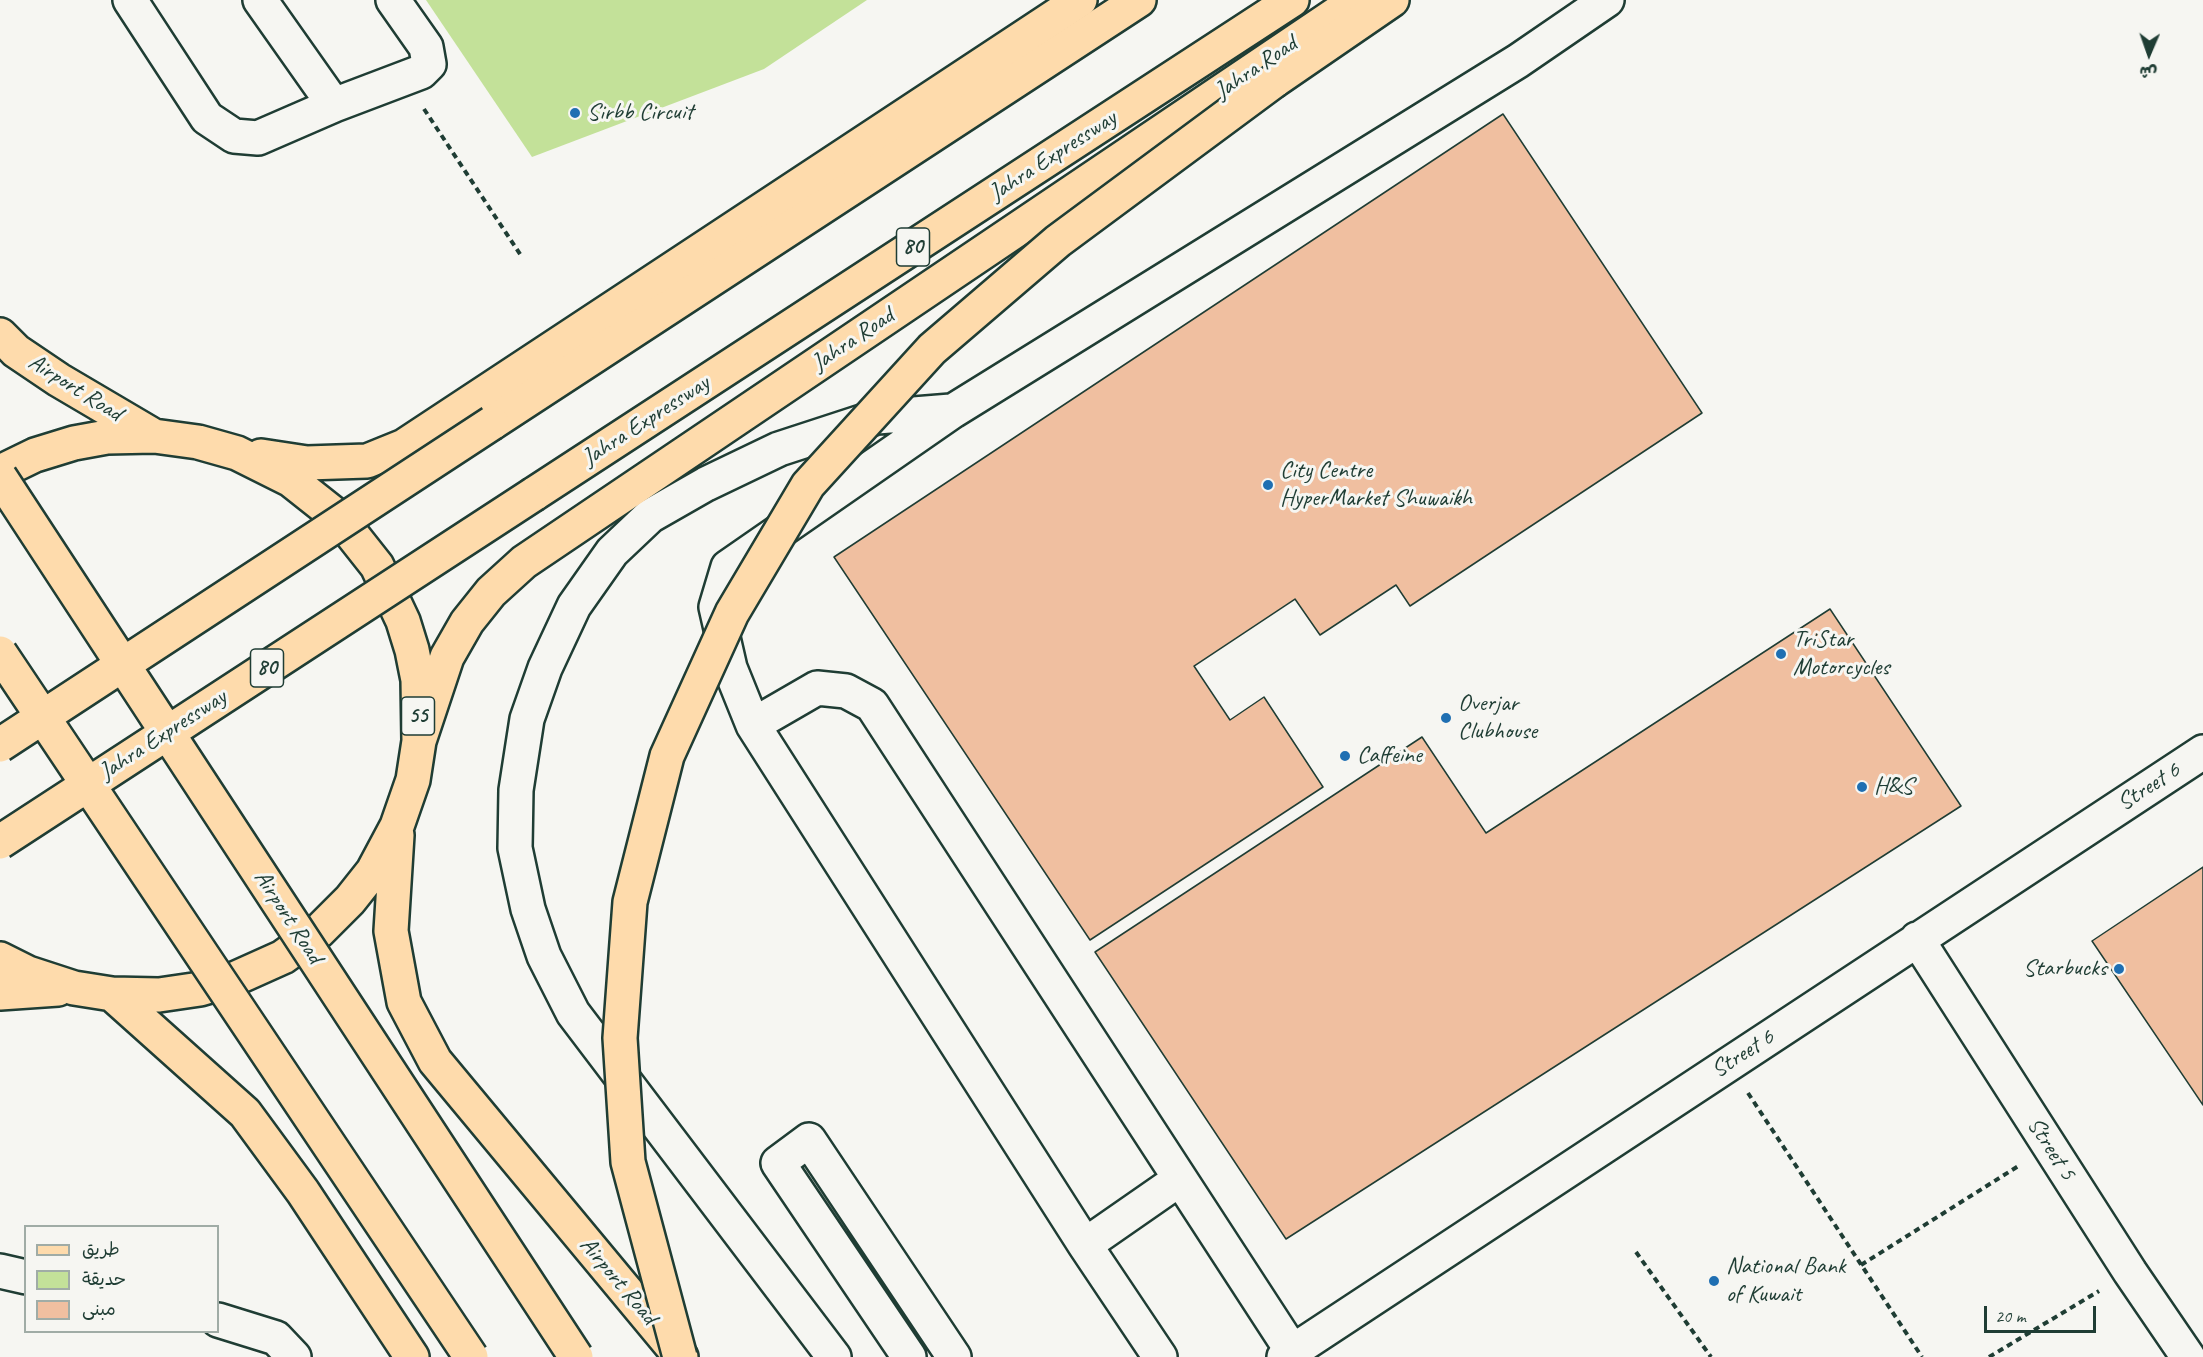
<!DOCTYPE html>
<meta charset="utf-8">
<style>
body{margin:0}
#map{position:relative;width:2203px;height:1357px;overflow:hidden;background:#f6f6f2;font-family:Caveat,"Playpen Sans Arabic",sans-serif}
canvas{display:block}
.legend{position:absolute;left:24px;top:1225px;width:195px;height:108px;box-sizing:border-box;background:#f6f6f2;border:2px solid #a0aca6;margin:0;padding:8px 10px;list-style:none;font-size:18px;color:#1f3d34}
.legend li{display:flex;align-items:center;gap:12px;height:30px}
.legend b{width:30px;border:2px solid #a0aca6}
.north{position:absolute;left:2119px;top:24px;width:60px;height:60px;-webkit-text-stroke:4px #f6f6f2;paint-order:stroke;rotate:182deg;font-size:16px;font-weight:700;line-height:24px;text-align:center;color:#1f3d34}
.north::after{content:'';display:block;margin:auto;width:21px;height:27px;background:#1f3d34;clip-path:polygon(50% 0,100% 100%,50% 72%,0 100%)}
.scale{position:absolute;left:1984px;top:1306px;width:112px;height:27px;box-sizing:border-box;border:3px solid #1f3d34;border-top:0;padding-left:8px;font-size:18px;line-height:21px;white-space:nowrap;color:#1f3d34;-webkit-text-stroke:4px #f6f6f2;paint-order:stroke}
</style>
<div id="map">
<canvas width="2203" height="1357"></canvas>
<ul class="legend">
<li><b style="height:8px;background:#fedbac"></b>طريق</li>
<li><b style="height:16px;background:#c3e199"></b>حديقة</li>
<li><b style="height:16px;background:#f0bfa0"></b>مبنى</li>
</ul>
<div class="north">ش</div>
<div class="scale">20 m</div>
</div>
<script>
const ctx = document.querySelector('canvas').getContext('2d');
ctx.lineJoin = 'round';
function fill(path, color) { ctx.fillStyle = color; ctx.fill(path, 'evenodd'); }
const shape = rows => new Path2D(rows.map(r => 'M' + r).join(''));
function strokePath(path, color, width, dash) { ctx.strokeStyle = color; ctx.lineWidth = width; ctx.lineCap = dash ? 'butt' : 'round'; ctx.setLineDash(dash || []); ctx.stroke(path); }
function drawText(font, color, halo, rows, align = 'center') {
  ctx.font = font + ' Caveat,sans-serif'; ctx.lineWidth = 6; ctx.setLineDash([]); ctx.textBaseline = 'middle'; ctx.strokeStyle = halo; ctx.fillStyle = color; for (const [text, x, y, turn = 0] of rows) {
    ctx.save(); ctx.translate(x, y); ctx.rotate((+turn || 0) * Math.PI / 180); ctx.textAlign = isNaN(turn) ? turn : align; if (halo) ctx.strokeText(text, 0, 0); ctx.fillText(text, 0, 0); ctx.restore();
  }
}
fill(shape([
 [426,0,867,0,764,69,532,157]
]), '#c3e199');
const building = shape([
 [1503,114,1702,413,1410,606,1396,585,1320,635,1295,599,1194,666,1230,720,1264,697,1323,787,1090,940,834,557,1503,114],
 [1830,609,1961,806,1286,1239,1095,952,1422,737,1486,833,1830,609],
 [2203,867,2203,1105,2092,941,2203,867]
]);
fill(building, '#f0bfa0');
strokePath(building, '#1f3d34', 1.5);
const minor = shape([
 [130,0,207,118,234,136,258,138,334,105,421,72,429,64,426,47,393,0],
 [260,0,334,105],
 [753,725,817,688,846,691,872,705,1296,1357],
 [1917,939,2130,1272,2188,1357],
 [1085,1245,1180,1179],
 [0,1271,26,1277],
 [218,1320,276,1338,294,1357],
 [834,1357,573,1013,544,956,528,909,515,848,516,790,527,719,545,668,574,606,612,552,650,516,706,484,779,449,877,417,951,411],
 [909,1357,778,1163,809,1140,954,1357],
 [1160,1357,1085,1245,753,725,730,668,716,607,728,567,953,411,1518,61,1607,0],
 [1284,1357,2203,752]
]);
const major = shape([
 [0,335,16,351,59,380,154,436],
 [261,456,307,463,367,461,404,446,1080,0],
 [0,472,35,455,74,443,107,437,154,436,198,442,237,453,291,480,339,518,377,566,403,621,412,650,418,680,419,741,413,780,397,826,373,871,350,900,319,931,283,957,234,979,200,989,159,995,112,994,74,988,28,973,0,959],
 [419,741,447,657,467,622,491,592,524,562,1357,0],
 [397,835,391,931,404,1002,435,1061,681,1357],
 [0,993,58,989],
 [112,994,245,1113,303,1192,412,1357]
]);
const highway = shape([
 [1274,81,1392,0],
 [492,423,1139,0],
 [534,494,1292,0]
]);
strokePath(minor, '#1f3d34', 38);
strokePath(major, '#1f3d34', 38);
strokePath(highway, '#1f3d34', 38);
strokePath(shape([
 [424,109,522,257],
 [1748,1093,1922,1357],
 [1636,1252,1711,1357],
 [1861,1265,2020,1165],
 [1989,1357,2099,1291]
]), '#1f3d34', 4, [6, 4.5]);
strokePath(minor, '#f6f6f2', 33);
strokePath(major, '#fedbac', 33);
strokePath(highway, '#fedbac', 33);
const highwayBridge = shape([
 [0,477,576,1357],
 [0,653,471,1357],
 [0,745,492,423],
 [0,842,534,494],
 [680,1357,628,1162,620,1038,630,902,667,756,732,613,808,485,932,349,1058,241,1274,81]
]);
strokePath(highwayBridge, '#1f3d34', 38, []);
strokePath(highwayBridge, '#fedbac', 33);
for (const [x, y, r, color] of [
 [575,113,6,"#1f6fb2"],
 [1268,485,6,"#1f6fb2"],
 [1781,654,6,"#1f6fb2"],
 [1446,718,6,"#1f6fb2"],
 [1345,756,6,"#1f6fb2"],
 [1862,787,6,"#1f6fb2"],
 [2119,969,6,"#1f6fb2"],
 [1714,1281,6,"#1f6fb2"]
]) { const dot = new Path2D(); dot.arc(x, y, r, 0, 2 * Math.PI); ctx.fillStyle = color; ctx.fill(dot); strokePath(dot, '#f6f6f2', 2); }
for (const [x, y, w] of [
 [913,247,33],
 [267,668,33],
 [418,716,33]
]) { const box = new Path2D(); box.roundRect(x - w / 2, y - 19, w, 38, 4.5); ctx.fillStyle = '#f6f6f2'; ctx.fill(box); strokePath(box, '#1f3d34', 1.5); }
drawText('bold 22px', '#1f3d34', null, [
 ["80",913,247],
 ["80",267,668],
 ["55",418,716]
]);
drawText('24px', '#1f3d34', '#f6f6f2', [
 ["Jahra Road",1256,68,-34],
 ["Jahra Expressway",1053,156,-33],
 ["Jahra Road",853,340,-34],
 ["Airport Road",75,388,32],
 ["Jahra Expressway",646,421,-33],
 ["Jahra Expressway",163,735,-33],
 ["Street 6",2149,787,-33],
 ["Airport Road",288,917,57],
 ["Street 6",1743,1054,-33],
 ["Street 5",2051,1149,57],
 ["Airport Road",618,1281,50]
]);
drawText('24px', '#1f3d34', '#f6f6f2', [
 ["Sirbb Circuit",587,113],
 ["City Centre",1280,471],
 ["HyperMarket Shuwaikh",1280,499],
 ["TriStar",1793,640],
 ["Motorcycles",1793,668],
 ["Overjar",1458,704],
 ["Clubhouse",1458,732],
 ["Caffeine",1357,756],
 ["H&S",1874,787],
 ["Starbucks",2107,969,"right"],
 ["National Bank",1726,1267],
 ["of Kuwait",1726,1295]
], 'left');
</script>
